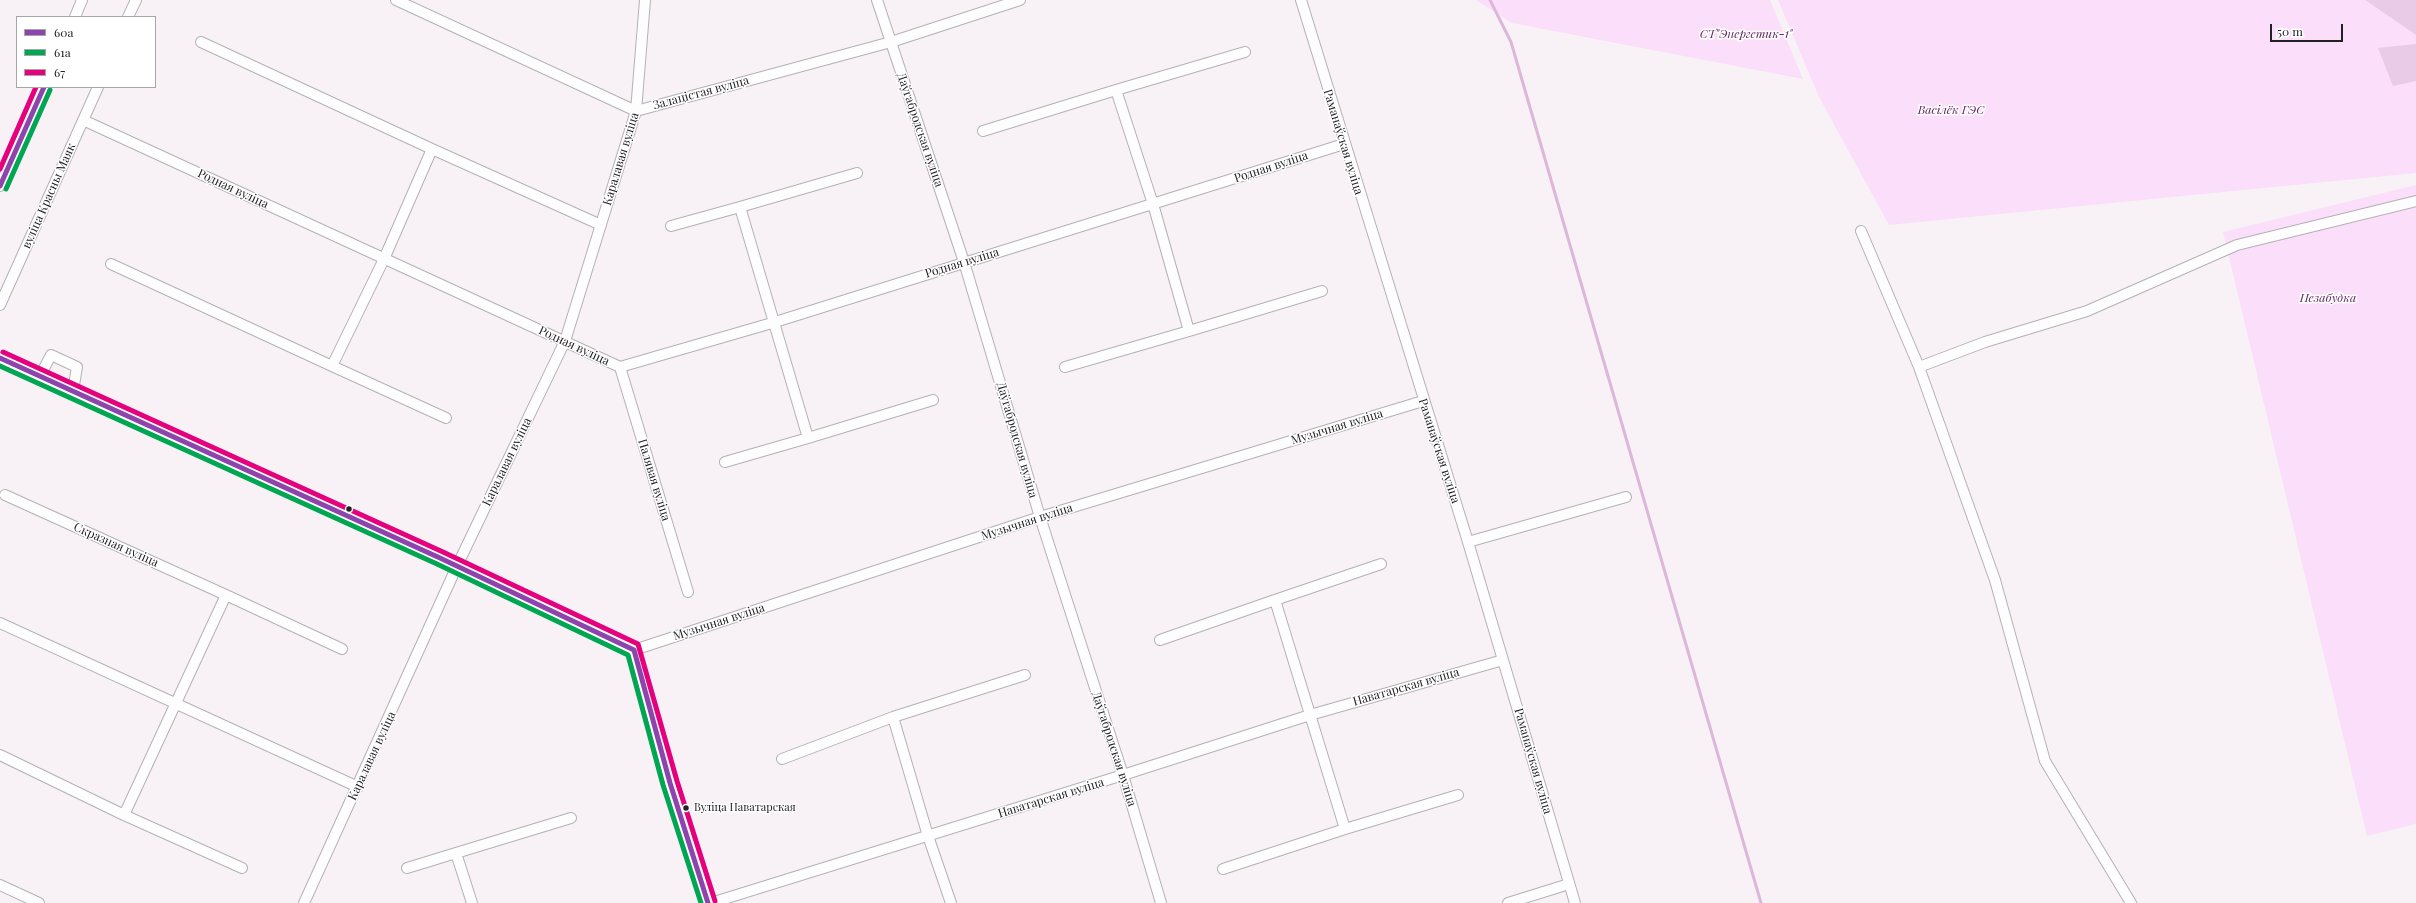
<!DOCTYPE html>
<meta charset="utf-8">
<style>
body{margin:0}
#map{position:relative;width:2416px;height:903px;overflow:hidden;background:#f8f2f7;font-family:"Playfair Display",serif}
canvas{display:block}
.legend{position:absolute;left:16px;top:16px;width:140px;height:72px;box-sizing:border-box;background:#fff;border:1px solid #a7a6a7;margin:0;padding:5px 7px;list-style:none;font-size:12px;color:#232023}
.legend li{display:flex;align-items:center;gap:8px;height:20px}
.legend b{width:20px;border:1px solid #a7a6a7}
.scale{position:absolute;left:2270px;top:24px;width:73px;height:18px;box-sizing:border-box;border:2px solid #232023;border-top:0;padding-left:5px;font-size:12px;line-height:14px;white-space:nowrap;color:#232023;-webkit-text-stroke:3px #fff;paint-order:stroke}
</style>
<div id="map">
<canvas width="2416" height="903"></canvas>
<ul class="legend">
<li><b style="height:5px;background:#8e44ad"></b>60а</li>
<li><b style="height:5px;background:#00a651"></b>61а</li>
<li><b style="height:5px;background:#e5007d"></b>67</li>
</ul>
<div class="scale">50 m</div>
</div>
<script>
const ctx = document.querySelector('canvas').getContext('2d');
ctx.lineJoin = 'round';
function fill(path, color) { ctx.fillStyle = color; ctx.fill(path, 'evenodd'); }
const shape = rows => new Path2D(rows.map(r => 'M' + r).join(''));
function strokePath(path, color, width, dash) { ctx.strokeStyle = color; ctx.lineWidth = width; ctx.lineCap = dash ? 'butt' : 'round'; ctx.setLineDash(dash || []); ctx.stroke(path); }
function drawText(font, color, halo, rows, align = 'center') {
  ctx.font = font + ' "Playfair Display",serif'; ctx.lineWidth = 3; ctx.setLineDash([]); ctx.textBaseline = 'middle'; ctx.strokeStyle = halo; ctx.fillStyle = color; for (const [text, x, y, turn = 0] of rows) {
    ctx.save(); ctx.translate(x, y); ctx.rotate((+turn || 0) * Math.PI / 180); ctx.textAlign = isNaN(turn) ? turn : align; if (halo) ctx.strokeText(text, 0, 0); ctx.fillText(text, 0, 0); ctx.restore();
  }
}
fill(shape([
 [1476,0,1770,0,1803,79,1512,23],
 [1778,0,2365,0,2416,35,2416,173,1889,225,1819,97],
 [2416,185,2416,824,2367,836,2223,232]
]), '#fbdef9');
fill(shape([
 [2365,0,2416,0,2416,35],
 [2416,44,2416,81,2393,86,2378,48]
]), '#e9cae7');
strokePath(shape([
 [1490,0,1511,42,1761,903]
]), '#dcb7da', 3);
const minor = shape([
 [396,0,636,111,891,42,1020,0],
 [877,0,964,262,1040,517,1123,775,1161,903],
 [1301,0,1468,542,1575,903],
 [75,17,82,0],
 [128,17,136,0],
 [201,42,432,149],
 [1245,52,1116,90,1153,204,1189,331,1322,291],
 [83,120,620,367,772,323,1344,144],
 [983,131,1116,90],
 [857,173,740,207,808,438,933,400],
 [0,186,44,87],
 [671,226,740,207],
 [1861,231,1919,367,1995,580,2045,761,2131,903],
 [111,264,332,366],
 [0,305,98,87],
 [0,358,440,558,634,650,670,783,708,903],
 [620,367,688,592],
 [1065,367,1189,331],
 [1919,367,1985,342,2087,311,2237,245,2416,201],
 [40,376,51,355,77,367,73,391],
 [446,418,332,366,384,259,432,149,601,225],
 [725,462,808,438],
 [5,495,226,595],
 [1468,542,1626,497],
 [1381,564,1275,600,1345,829,1458,795],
 [0,623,358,787],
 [1160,640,1275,600],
 [634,650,1040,517,1423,401],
 [0,755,124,815],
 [782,759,893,717],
 [242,868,124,815,226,595,342,649],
 [407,868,456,853],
 [1223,869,1345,829],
 [0,885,39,903],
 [304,903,457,566,565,341,636,111,645,0],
 [472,903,456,853,571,818],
 [711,903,1123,775,1310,715,1503,660],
 [951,903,928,836,893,717,1025,675],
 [1508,903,1569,884]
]);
strokePath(minor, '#b4b1b4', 12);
strokePath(minor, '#fefdfe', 10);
strokePath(shape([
 [0,186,44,87],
 [0,358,440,558,634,650,670,783,708,903]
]), '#8e44ad', 5);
strokePath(shape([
 [6,189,50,90],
 [0,366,437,564,628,655,663,785,701,903]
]), '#00a651', 5);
strokePath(shape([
 [0,169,36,87],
 [3,352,443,552,638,644,677,781,715,901]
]), '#e5007d', 5);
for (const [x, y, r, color] of [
 [349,509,3.5,"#232023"],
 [686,808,3.5,"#232023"]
]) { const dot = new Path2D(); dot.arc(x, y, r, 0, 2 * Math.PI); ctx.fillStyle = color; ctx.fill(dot); strokePath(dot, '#fff', 1.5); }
drawText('11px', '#232023', '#fff', [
 ["Вуліца Наватарская",694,808]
], 'left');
drawText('italic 12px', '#612661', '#fff', [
 ["СТ\"Энергетик-1\"",1746,34],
 ["Васілёк ГЭС",1951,110],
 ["Незабудка",2328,298]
]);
drawText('12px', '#232023', '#fff', [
 ["Залацістая вуліца",701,93,-15],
 ["Даўгабродская вуліца",920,130,71],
 ["Раманаўская вуліца",1343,142,73],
 ["Каралавая вуліца",621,159,-73],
 ["Родная вуліца",1271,167,-18],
 ["Родная вуліца",233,189,25],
 ["вуліца Красны Маяк",49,196,-66],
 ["Родная вуліца",962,263,-17],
 ["Родная вуліца",574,346,25],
 ["Музычная вуліца",1337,427,-17],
 ["Даўгабродская вуліца",1017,440,74],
 ["Раманаўская вуліца",1439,451,72],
 ["Каралавая вуліца",507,462,-64],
 ["Палявая вуліца",654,480,73],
 ["Музычная вуліца",1027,522,-18],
 ["Скразная вуліца",116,545,24],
 ["Музычная вуліца",719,622,-18],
 ["Наватарская вуліца",1406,687,-16],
 ["Даўгабродская вуліца",1114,749,72],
 ["Каралавая вуліца",372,756,-65],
 ["Раманаўская вуліца",1533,761,74],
 ["Наватарская вуліца",1051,798,-17]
]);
</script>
